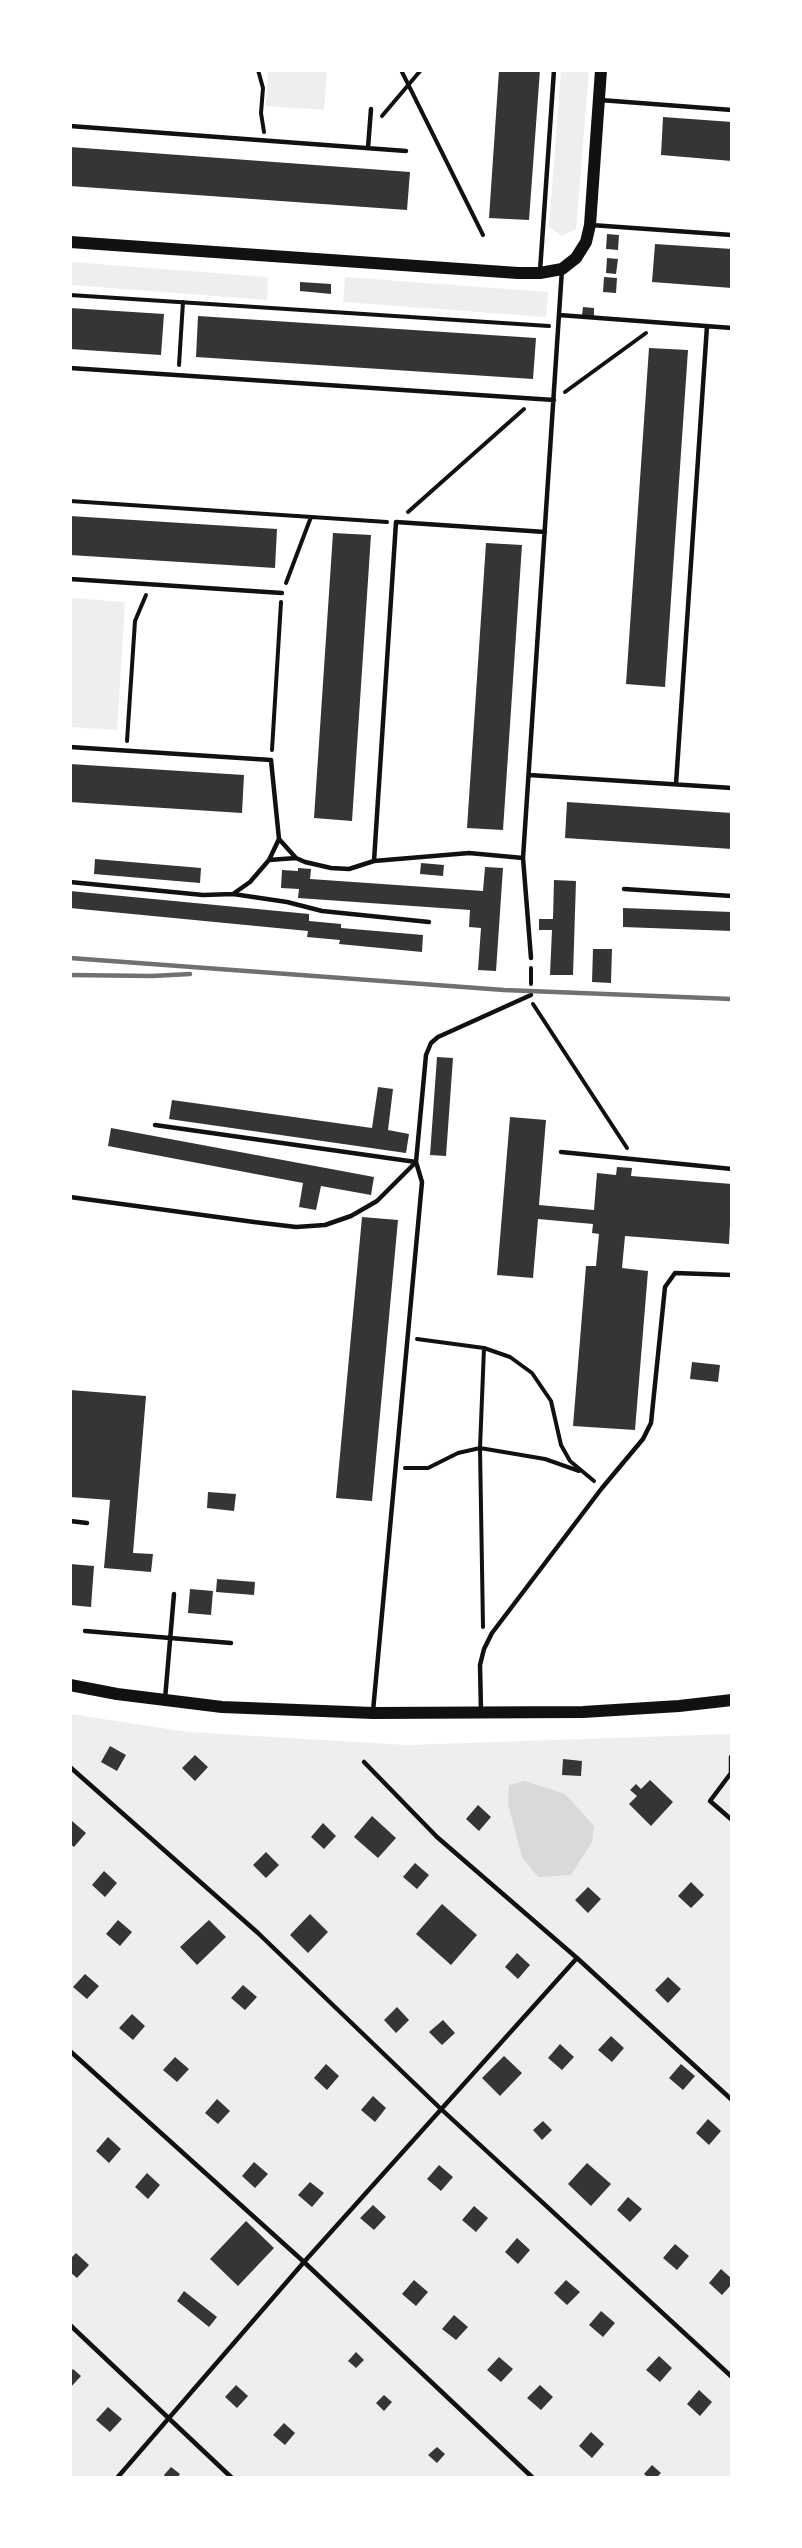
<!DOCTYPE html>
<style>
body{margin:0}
#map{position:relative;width:802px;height:2548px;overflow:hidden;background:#fff;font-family:Lato,sans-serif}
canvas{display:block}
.frame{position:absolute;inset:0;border:72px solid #fff;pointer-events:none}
</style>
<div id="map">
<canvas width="802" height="2548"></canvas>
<div class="frame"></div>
</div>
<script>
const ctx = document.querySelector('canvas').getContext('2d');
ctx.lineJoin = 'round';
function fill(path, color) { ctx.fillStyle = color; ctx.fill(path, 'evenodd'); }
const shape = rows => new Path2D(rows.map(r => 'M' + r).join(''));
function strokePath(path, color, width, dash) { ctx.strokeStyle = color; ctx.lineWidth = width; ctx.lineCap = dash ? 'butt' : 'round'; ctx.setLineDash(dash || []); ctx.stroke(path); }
fill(shape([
 [268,71,327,71,324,110,266,106],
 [561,71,589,71,576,229,562,236,549,227],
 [71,262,268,277,267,300,71,285],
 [345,277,548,292,546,317,343,302],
 [70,598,125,602,117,730,71,727],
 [70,1714,188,1732,407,1745,731,1734,731,2477,71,2477]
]), '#eee');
fill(shape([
 [525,1781,565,1794,594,1826,592,1842,571,1875,538,1877,522,1857,508,1804,509,1785]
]), '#d9d9d9');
fill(shape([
 [499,70,540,70,529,220,489,218],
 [663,117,732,122,732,161,661,155],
 [70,147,410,172,407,210,70,186],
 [607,234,619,235,618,250,606,249],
 [655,244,732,249,732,288,652,282],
 [607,258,618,259,616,274,606,273],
 [604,277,617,278,616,293,603,292],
 [300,282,331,284,331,294,300,291],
 [583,307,594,308,594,316,582,315],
 [70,308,164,314,161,355,70,349],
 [198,316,536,338,533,379,196,357],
 [649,348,688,350,665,687,626,684],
 [70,516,277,529,275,568,70,555],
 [333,533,371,535,352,821,314,818],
 [486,543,522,545,503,830,467,828],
 [70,764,244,775,242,813,70,802],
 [567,802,732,813,732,849,565,838],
 [95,859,201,868,200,883,94,874],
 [421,863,444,865,443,876,420,874],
 [485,867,503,868,496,971,478,970,481,928,469,927,470,910,298,898,299,889,281,888,282,870,298,871,298,868,311,869,310,879,483,891],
 [554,880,576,881,573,975,550,975,552,930,539,930,539,919,553,919],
 [70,891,309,914,309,921,341,924,341,928,423,935,422,952,339,944,340,940,307,937,308,931,70,908],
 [623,908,732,912,732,931,623,927],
 [593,949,612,949,611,983,592,982],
 [437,1057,453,1058,446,1156,430,1155],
 [378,1087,393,1089,388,1130,409,1134,406,1153,169,1119,172,1100,372,1128],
 [510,1117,546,1120,539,1205,594,1210,597,1173,616,1175,617,1167,632,1168,631,1176,732,1184,729,1244,625,1236,622,1268,648,1271,635,1430,573,1426,586,1266,596,1266,599,1234,592,1233,593,1224,538,1219,533,1278,497,1275],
 [111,1128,374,1177,371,1195,321,1186,316,1210,299,1207,303,1183,108,1146],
 [362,1217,398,1220,372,1501,336,1498],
 [692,1362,720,1365,718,1382,690,1379],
 [70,1390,146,1396,133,1553,153,1554,151,1572,104,1568,110,1500,70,1497],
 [208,1492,236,1494,234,1511,207,1508],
 [70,1564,94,1566,91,1607,70,1605],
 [217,1579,255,1582,254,1595,216,1592],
 [190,1589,213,1591,211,1615,188,1613],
 [110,1746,126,1755,117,1771,101,1762],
 [195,1755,208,1767,195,1781,182,1768],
 [563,1759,582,1761,581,1776,562,1775],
 [650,1780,673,1802,651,1826,629,1804,637,1796,630,1790,636,1784,641,1789],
 [478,1805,491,1817,479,1831,466,1819],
 [372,1816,396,1838,378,1858,354,1837],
 [72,1821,86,1833,74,1847,70,1844],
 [323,1823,336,1836,324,1849,311,1837],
 [266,1852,279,1865,266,1878,253,1865],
 [415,1863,429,1875,417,1889,403,1877],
 [104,1871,117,1883,105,1897,92,1885],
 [691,1882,704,1895,691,1908,678,1896],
 [588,1887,601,1899,588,1913,575,1900],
 [442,1904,477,1935,451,1965,416,1934],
 [310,1914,328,1932,308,1953,290,1935],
 [118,1920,132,1932,120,1946,106,1934],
 [209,1920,226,1937,197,1965,180,1947],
 [517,1953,530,1965,518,1979,505,1967],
 [85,1974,99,1986,87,1999,73,1987],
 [668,1977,681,1989,668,2003,655,1990],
 [243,1985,257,1997,245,2010,231,1998],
 [397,2007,409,2020,396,2033,384,2020],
 [132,2014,145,2026,133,2040,119,2028],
 [443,2020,455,2033,442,2045,429,2032],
 [611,2036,624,2048,612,2062,598,2050],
 [560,2044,574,2057,562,2070,548,2058],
 [504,2056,522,2073,500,2096,482,2078],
 [175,2057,189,2069,177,2082,163,2070],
 [326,2064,339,2076,327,2090,314,2078],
 [681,2064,695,2076,683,2090,669,2078],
 [373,2096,386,2108,375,2122,361,2110],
 [217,2099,230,2111,218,2124,205,2113],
 [708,2119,721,2131,709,2145,696,2133],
 [543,2121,552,2130,542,2140,533,2130],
 [108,2137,121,2149,109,2163,96,2151],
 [254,2162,268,2174,255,2188,242,2176],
 [587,2163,611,2184,591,2206,568,2184],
 [439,2165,453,2177,441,2191,427,2179],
 [147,2173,160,2185,148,2199,135,2187],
 [310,2182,324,2193,312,2207,298,2195],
 [628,2197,642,2209,630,2222,617,2210],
 [373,2205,386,2217,374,2230,360,2218],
 [474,2206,488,2218,476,2232,462,2220],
 [246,2221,274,2248,238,2286,210,2259],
 [517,2238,530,2250,518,2264,505,2252],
 [675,2244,689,2256,677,2270,663,2258],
 [76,2253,89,2265,77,2278,70,2272,70,2259],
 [721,2269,732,2279,732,2284,722,2295,709,2283],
 [414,2280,428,2292,416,2306,402,2294],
 [566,2280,580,2292,567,2305,554,2293],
 [184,2291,217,2317,209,2327,177,2301],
 [601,2311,615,2323,603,2337,589,2325],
 [454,2315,468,2327,456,2340,442,2329],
 [356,2352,364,2360,356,2368,348,2361],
 [659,2356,672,2368,660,2382,646,2370],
 [499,2357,513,2369,501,2382,487,2370],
 [73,2369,81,2376,70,2388,70,2372],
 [236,2385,248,2396,237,2408,225,2397],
 [540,2385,553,2397,541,2410,527,2398],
 [699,2390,712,2402,700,2416,687,2404],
 [384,2395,392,2402,384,2411,376,2403],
 [108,2407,122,2419,110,2432,96,2420],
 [284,2423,295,2433,285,2445,273,2435],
 [591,2432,604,2444,592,2458,579,2446],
 [437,2447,445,2454,437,2463,428,2455],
 [652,2465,661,2473,656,2478,649,2478,644,2474],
 [171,2467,180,2474,177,2478,166,2478,164,2475]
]), '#353535');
strokePath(shape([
 [258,70,263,88,261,113,264,132],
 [401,70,483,235],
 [382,116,421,70],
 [70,295,549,326],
 [179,365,183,302],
 [565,392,646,333],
 [70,501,387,522],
 [408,512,524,409],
 [286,583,311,517],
 [127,741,135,621,146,595],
 [272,750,281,602],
 [531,968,531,984],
 [533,1004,627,1148],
 [417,1339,484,1348,510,1357,532,1373,551,1401,561,1445,570,1461,594,1481],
 [405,1468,428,1468,458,1453,480,1448,545,1459,579,1471],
 [483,1627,480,1448,484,1348]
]), '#111', 4);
strokePath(shape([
 [600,100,732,110],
 [70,126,406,151],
 [368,148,371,109],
 [591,225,732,235],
 [540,271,554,70],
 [559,315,732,328],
 [70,368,554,400],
 [70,579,282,593],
 [70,747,271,760,279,839,296,858,305,862,331,868,349,869,374,861,469,853,523,858],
 [529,775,732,788],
 [676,784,707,326],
 [269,860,296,858],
 [374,861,396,522,545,532],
 [70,882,203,895,233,894,250,882,269,860,279,839],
 [624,889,732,896],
 [233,894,287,902,322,911,429,922],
 [531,958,523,858,562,269],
 [561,1152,732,1169],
 [70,1197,254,1222,296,1227,325,1225,351,1216,377,1201,416,1162,155,1125],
 [70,1521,87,1523],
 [85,1631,231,1643],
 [165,1699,174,1594],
 [373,1711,422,1182,416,1162,426,1055,431,1043,438,1037,531,995],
 [481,1711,480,1665,484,1649,492,1633,602,1488,643,1439,651,1423,665,1287,675,1273,732,1275],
 [731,1757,731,1773,710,1801,732,1820],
 [364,1762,437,1837,577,1958,732,2100],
 [70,1767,258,1933,441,2109,732,2377],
 [70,2051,304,2262,533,2478],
 [70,2325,232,2478],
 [117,2478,304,2262,577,1958]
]), '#111', 4.5);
strokePath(shape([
 [70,242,518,273,540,273,562,269,576,258,586,242,590,225,601,70],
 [70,1685,117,1694,222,1707,373,1713,583,1712,679,1706,732,1700]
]), '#111', 12);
strokePath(shape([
 [70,958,504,990,732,999],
 [70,975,152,976,190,974]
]), '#707070', 4.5);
</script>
